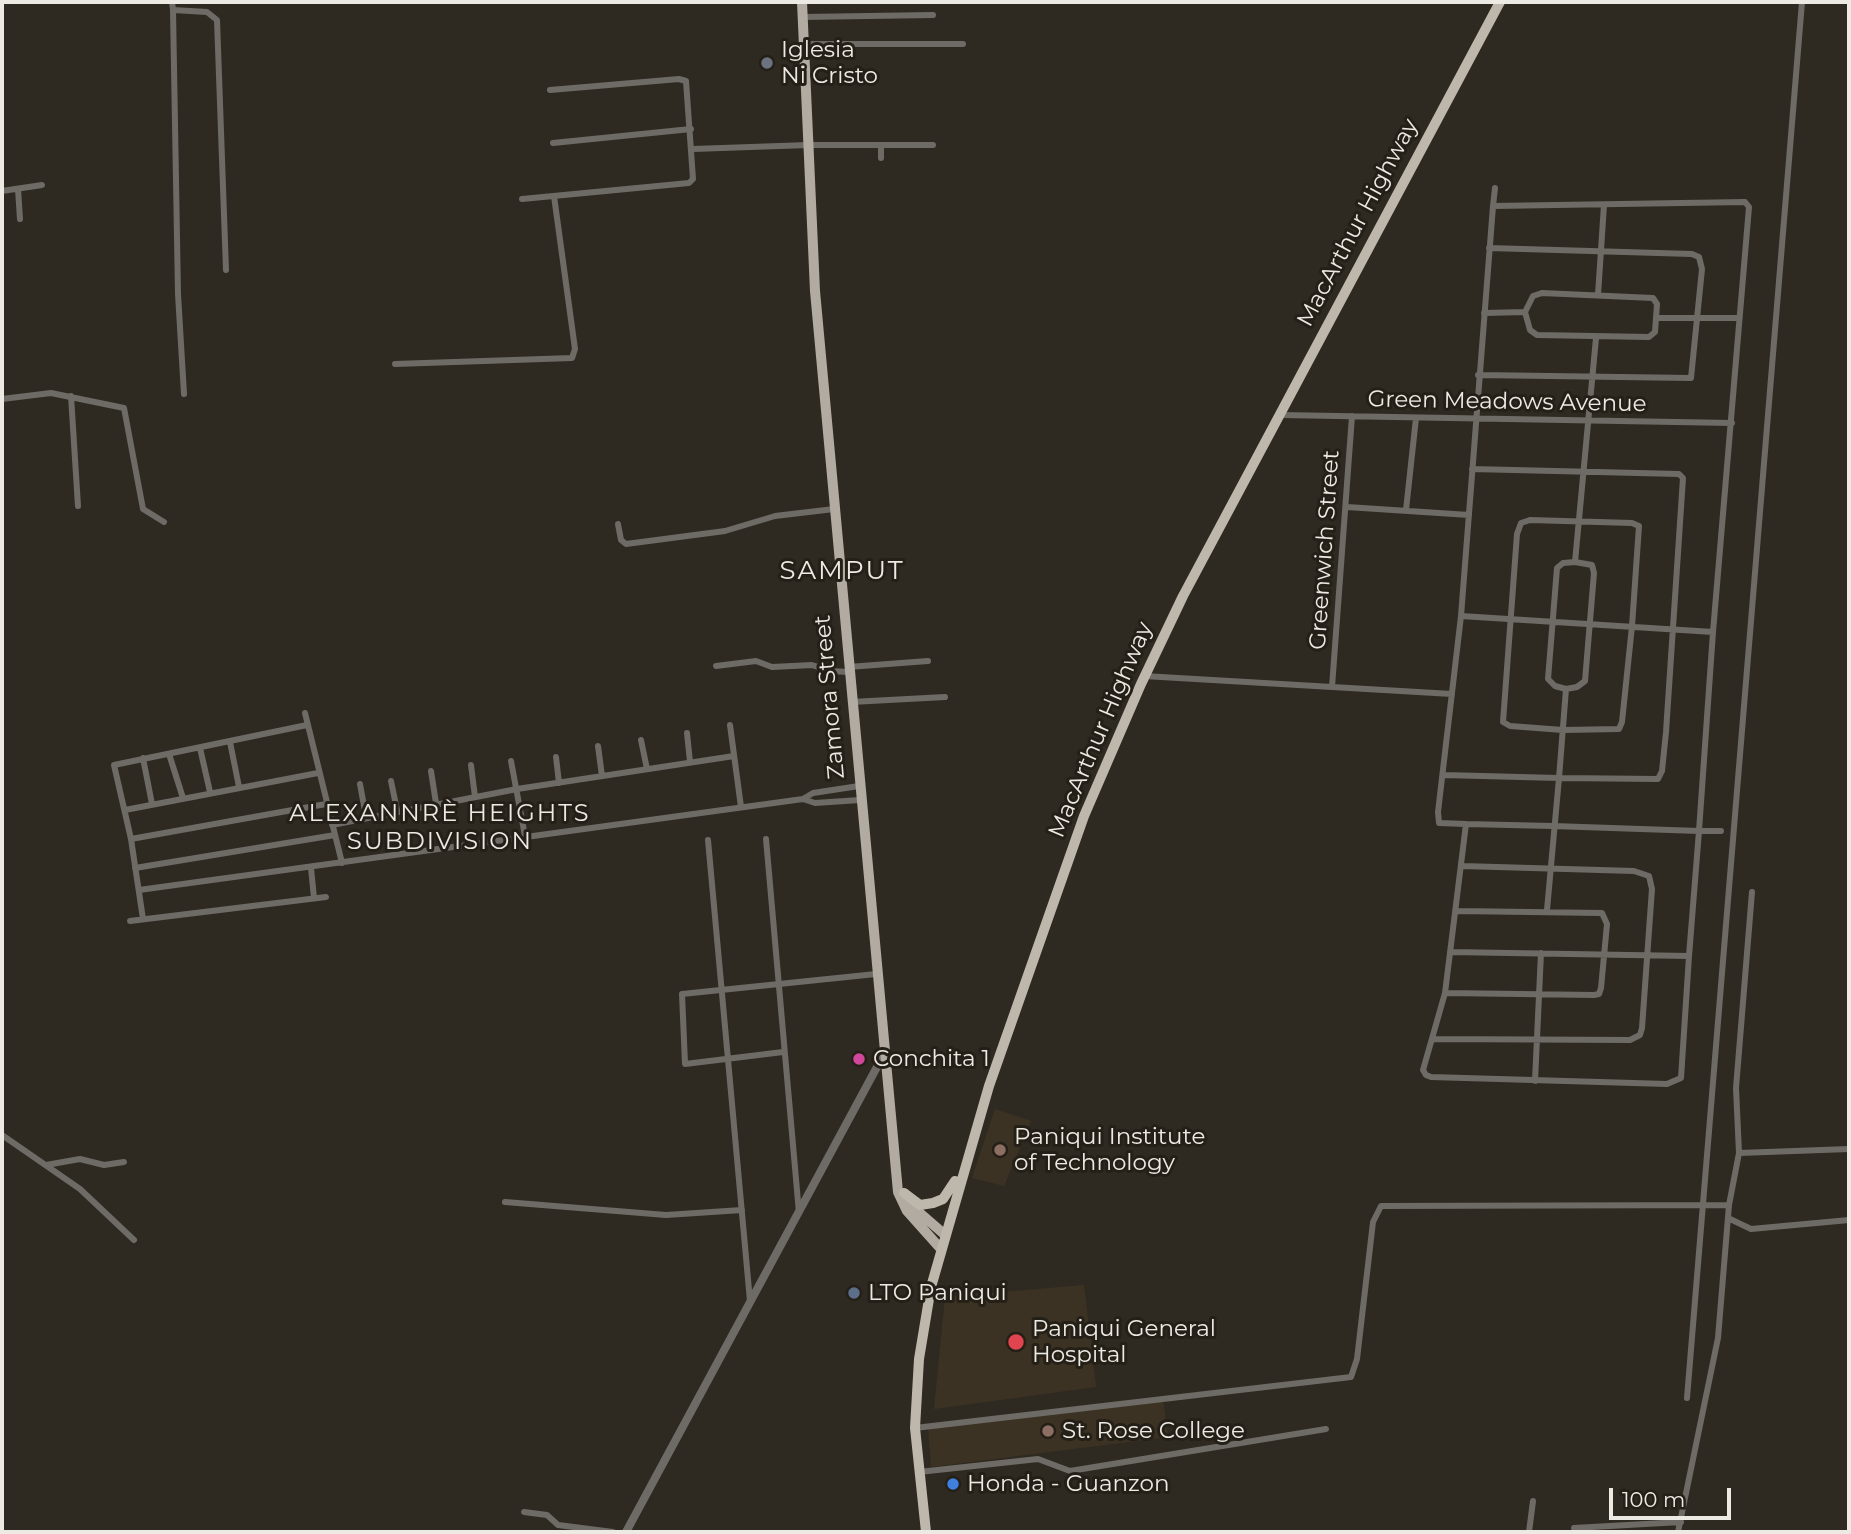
<!DOCTYPE html>
<meta charset="utf-8">
<style>
body{margin:0}
#map{position:relative;width:1851px;height:1534px;overflow:hidden;background:#2f2a21;font-family:Montserrat,sans-serif}
canvas{display:block}
.frame{position:absolute;inset:0;border:4px solid #edeae4;pointer-events:none}
.scale{position:absolute;left:1609px;top:1488px;width:122px;height:32px;box-sizing:border-box;border:4px solid #edeae4;border-top:0;padding-left:9px;font-size:21px;line-height:24px;white-space:nowrap;color:#edeae4;-webkit-text-stroke:5px #252017;paint-order:stroke}
</style>
<div id="map">
<canvas width="1851" height="1534"></canvas>
<div class="frame"></div>
<div class="scale">100 m</div>
</div>
<script>
const ctx = document.querySelector('canvas').getContext('2d');
ctx.lineJoin = 'round';
function fill(path, color) { ctx.fillStyle = color; ctx.fill(path, 'evenodd'); }
const shape = rows => new Path2D(rows.map(r => 'M' + r).join(''));
function strokePath(path, color, width, dash) { ctx.strokeStyle = color; ctx.lineWidth = width; ctx.lineCap = dash ? 'butt' : 'round'; ctx.setLineDash(dash || []); ctx.stroke(path); }
function drawText(font, color, halo, rows, align = 'center') {
  ctx.font = font + ' Montserrat,sans-serif'; ctx.lineWidth = 6; ctx.setLineDash([]); ctx.textBaseline = 'middle'; ctx.strokeStyle = halo; ctx.fillStyle = color; for (const [text, x, y, turn = 0] of rows) {
    ctx.save(); ctx.translate(x, y); ctx.rotate((+turn || 0) * Math.PI / 180); ctx.textAlign = isNaN(turn) ? turn : align; if (halo) ctx.strokeText(text, 0, 0); ctx.fillText(text, 0, 0); ctx.restore();
  }
}
fill(shape([
 [995,1109,1031,1121,1004,1186,972,1178],
 [1084,1285,1096,1387,934,1409,945,1297],
 [1163,1400,1168,1437,931,1467,928,1426]
]), '#3b3223');
strokePath(shape([
 [172,2,173,10,207,12,217,20,226,270],
 [173,10,178,294,184,394],
 [803,17,933,15],
 [804,44,963,44],
 [553,143,691,129],
 [881,145,881,158],
 [693,149,808,145,933,145],
 [18,189,20,219],
 [2,191,42,185],
 [522,199,689,183,693,179,686,81,679,79,550,90],
 [1493,206,1495,188],
 [1542,293,1653,298,1657,304,1655,332,1649,337,1537,335,1530,330,1525,312,1533,296,1542,293],
 [1598,295,1604,205],
 [1484,313,1525,312],
 [1656,318,1739,318],
 [395,364,572,358,575,349,554,196],
 [1478,375,1691,378,1702,269,1699,257,1692,254,1489,248],
 [71,396,78,506],
 [2,399,51,393,124,408,143,509,164,522],
 [1281,415,1732,423],
 [1472,469,1679,474,1683,478,1666,732,1662,771,1658,779,1559,778,1566,689],
 [1347,507,1469,515],
 [1406,510,1416,418],
 [1530,520,1632,523,1639,526,1632,626,1622,722,1619,729,1563,730,1510,726,1503,722,1517,534,1521,523,1530,520],
 [618,524,621,540,626,544,725,531,775,516,834,509],
 [1575,562,1592,565,1594,573,1585,681,1577,687,1566,689,1555,686,1548,679,1557,568,1563,563,1575,562],
 [1575,562,1596,338],
 [1461,616,1713,632],
 [716,666,756,661,772,667,812,665,830,671,849,672],
 [848,667,928,661],
 [1144,676,1452,694],
 [1332,687,1352,416],
 [851,702,945,697],
 [305,713,342,863],
 [730,725,741,807],
 [687,733,690,762],
 [641,740,647,769],
 [230,742,239,787],
 [598,746,602,776],
 [200,748,210,792],
 [169,754,183,798],
 [556,757,559,783],
 [143,758,152,804],
 [511,761,525,836],
 [471,765,475,797],
 [431,771,436,803],
 [1443,775,1559,778,1547,910],
 [391,781,397,810],
 [360,784,366,817],
 [803,799,815,803,860,800],
 [125,810,318,773],
 [1466,824,1445,993,1423,1070,1426,1075,1431,1077,1667,1084,1681,1078,1689,956,1699,831,1713,632,1749,207,1745,202,1493,206,1461,616,1438,812,1439,823,1466,824,1553,826,1699,831,1721,831],
 [332,825,517,789,734,756],
 [131,839,326,804],
 [766,839,799,1213],
 [708,840,750,1301],
 [135,868,335,835],
 [311,868,314,898],
 [139,890,803,799,813,793,859,786],
 [143,919,131,839,114,765,307,725],
 [130,921,326,897],
 [1450,952,1689,956],
 [1445,993,1594,995,1599,994,1601,988,1607,924,1602,913,1457,911],
 [1433,1039,1630,1040,1640,1035,1642,1028,1652,889,1649,876,1634,871,1462,866],
 [783,1052,685,1064,682,994,876,974],
 [1535,1081,1541,953],
 [2,1135,80,1189,134,1240],
 [1739,1153,1849,1149],
 [46,1165,80,1159,104,1165,124,1162],
 [505,1202,666,1215,742,1210],
 [1728,1218,1751,1229,1849,1220],
 [1687,1398,1802,2],
 [915,1428,1351,1377,1357,1359,1373,1222,1381,1206,1729,1205],
 [919,1472,1038,1459,1070,1471,1326,1429],
 [524,1512,547,1515,558,1525,613,1532],
 [1574,1528,1681,1522],
 [1529,1532,1533,1501],
 [1678,1532,1718,1338,1729,1205,1739,1153,1736,1088,1752,892]
]), '#6e6b66', 6);
strokePath(shape([
 [626,1532,884,1054]
]), '#6e6b66', 8);
strokePath(shape([
 [802,2,815,291,898,1192,907,1211,940,1248],
 [905,1194,914,1208,944,1234]
]), '#b1aba1', 10);
strokePath(shape([
 [904,1193,920,1205,933,1203,943,1199,955,1181],
 [926,1532,915,1428,919,1359,931,1287,989,1086,1084,816,1141,684,1183,596,1500,2]
]), '#beb8ac', 10);
for (const [x, y, r, color] of [
 [767,63,7,"#6b7280"],
 [859,1059,7,"#d1479c"],
 [1000,1150,7,"#8d6e63"],
 [854,1293,7,"#5c6f8a"],
 [1016,1342,9,"#e0444e"],
 [1048,1431,7,"#8d6e63"],
 [953,1484,7,"#3f7fe0"]
]) { const dot = new Path2D(); dot.arc(x, y, r, 0, 2 * Math.PI); ctx.fillStyle = color; ctx.fill(dot); strokePath(dot, '#252017', 2.5); }
drawText('23px', '#edeae4', '#252017', [
 ["Iglesia",781,50],
 ["Ni Cristo",781,76],
 ["Conchita 1",873,1059],
 ["Paniqui Institute",1014,1137],
 ["of Technology",1014,1163],
 ["LTO Paniqui",868,1293],
 ["Paniqui General",1032,1329],
 ["Hospital",1032,1355],
 ["St. Rose College",1062,1431],
 ["Honda - Guanzon",967,1484]
], 'left');
drawText('23px', '#edeae4', '#252017', [
 ["MacArthur Highway",1358,223,-62],
 ["Green Meadows Avenue",1507,402,1],
 ["Greenwich Street",1325,550,-86],
 ["Zamora Street",830,697,-95],
 ["MacArthur Highway",1101,730,-67]
]);
ctx.letterSpacing = '2px';
drawText('24px', '#edeae4', '#252017', [
 ["ALEXANNRÈ HEIGHTS",440,814],
 ["SUBDIVISION",440,842]
]);
ctx.letterSpacing = '0px';
ctx.letterSpacing = '2px';
drawText('26px', '#edeae4', '#252017', [
 ["SAMPUT",842,571]
]);
ctx.letterSpacing = '0px';
</script>
